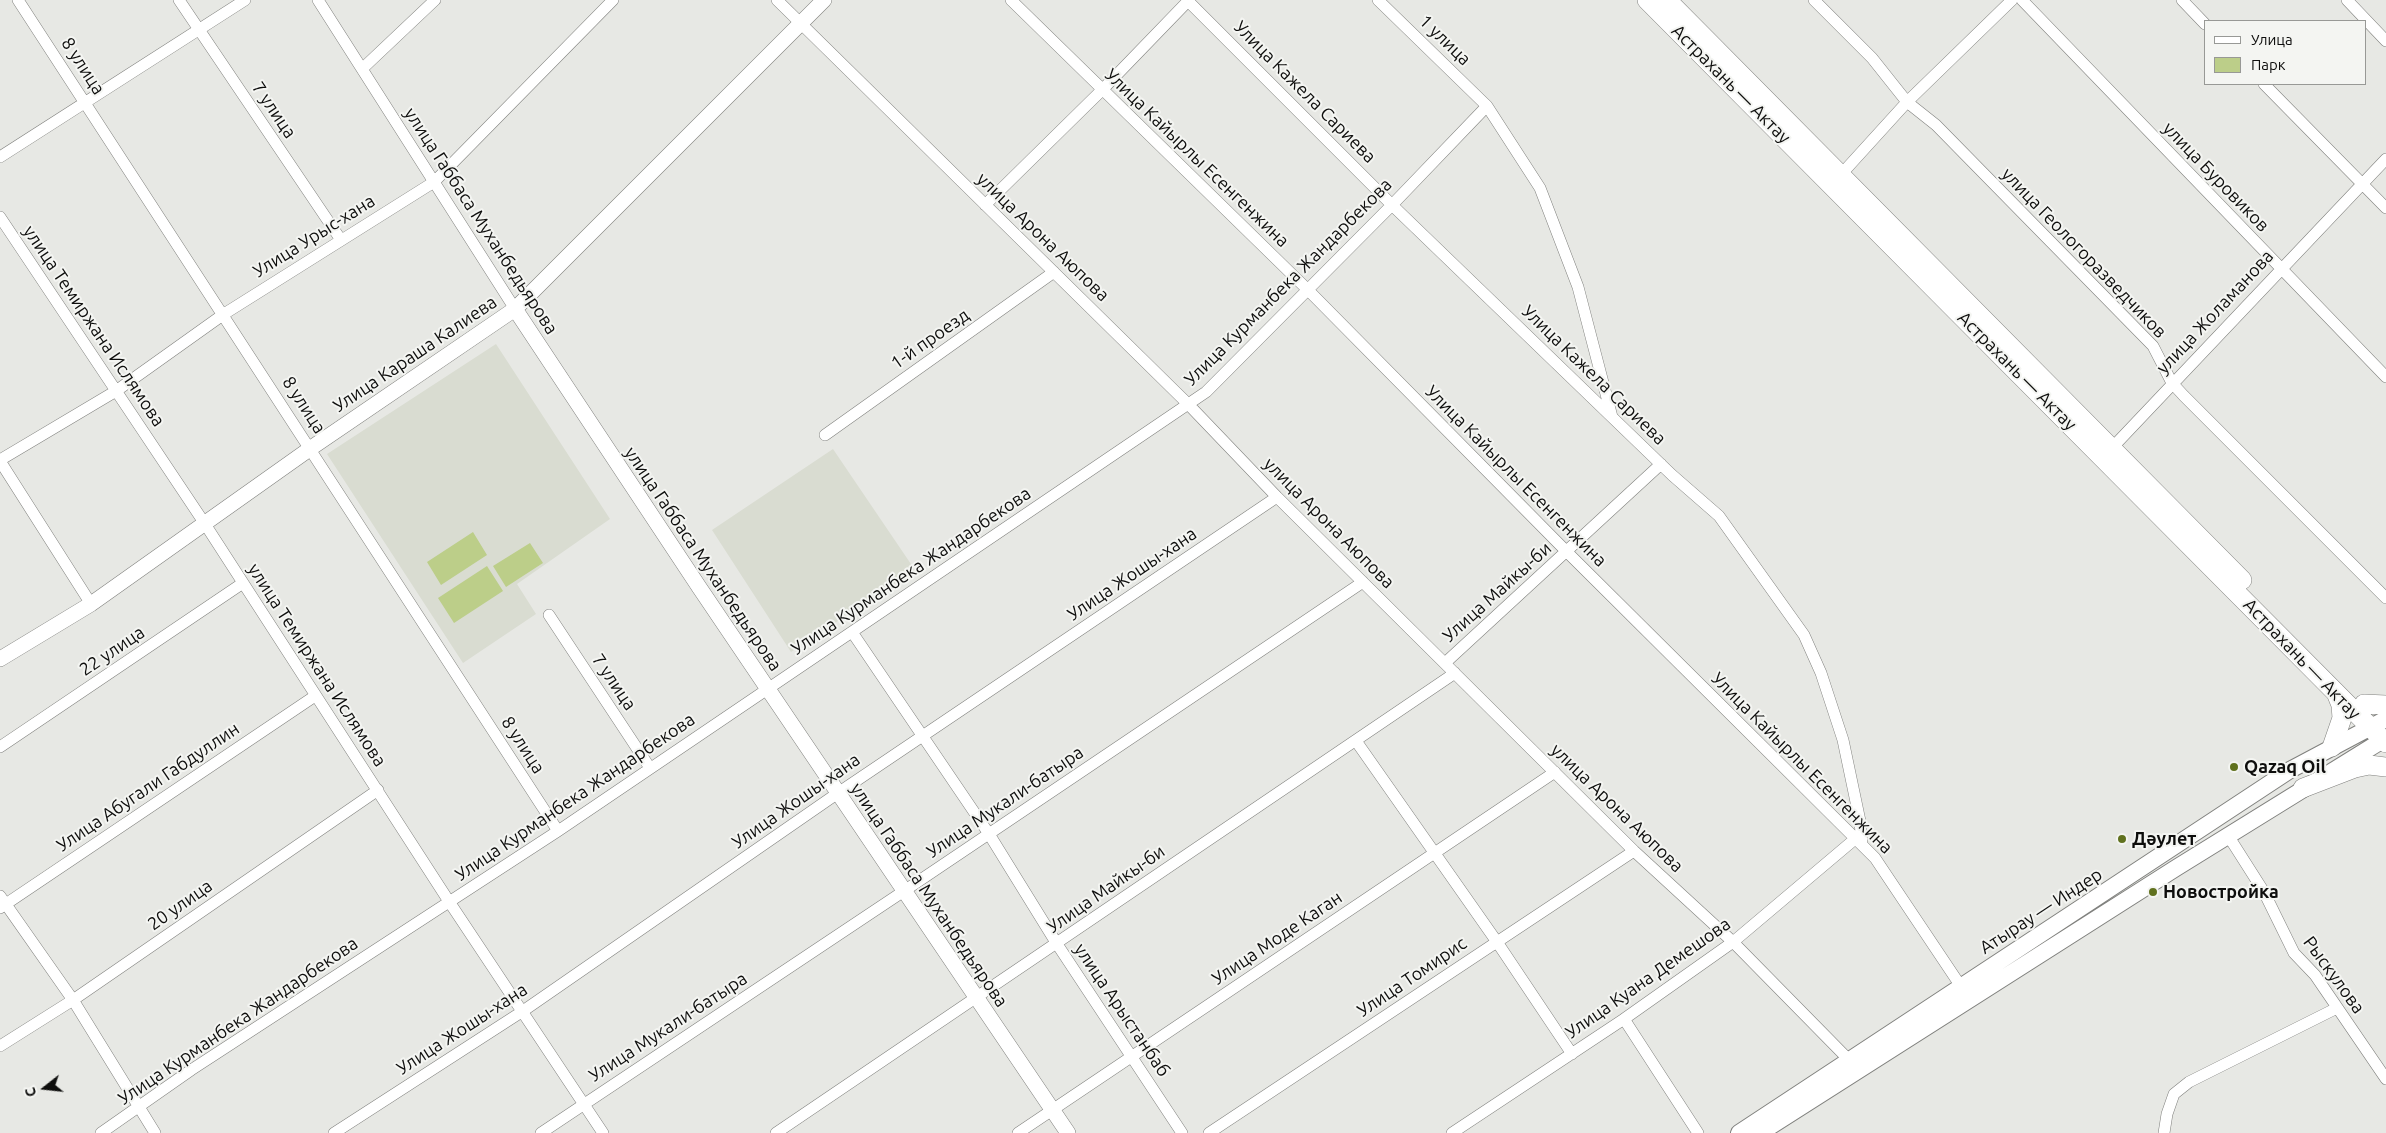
<!DOCTYPE html>
<meta charset="utf-8">
<style>
body{margin:0}
#map{position:relative;width:2386px;height:1133px;overflow:hidden;background:#e7e8e4;font-family:Ubuntu,sans-serif}
canvas{display:block}
.legend{position:absolute;left:2204px;top:20px;width:162px;height:65px;box-sizing:border-box;background:#f4f5f2;border:1px solid #989996;margin:0;padding:6px 9px;list-style:none;font-size:15px;color:#0e0e0d}
.legend li{display:flex;align-items:center;gap:10px;height:25px}
.legend b{width:25px;border:1px solid #989996}
.north{position:absolute;left:20px;top:1063px;width:50px;height:50px;-webkit-text-stroke:4px #f4f5f2;paint-order:stroke;rotate:254deg;font-size:14px;font-weight:700;line-height:20px;text-align:center;color:#0e0e0d}
.north::after{content:'';display:block;margin:auto;width:18px;height:22px;background:#0e0e0d;clip-path:polygon(50% 0,100% 100%,50% 72%,0 100%)}
</style>
<div id="map">
<canvas width="2386" height="1133"></canvas>
<ul class="legend">
<li><b style="height:6px;background:#fff"></b>Улица</li>
<li><b style="height:14px;background:#bcce89"></b>Парк</li>
</ul>
<div class="north">С</div>
</div>
<script>
const ctx = document.querySelector('canvas').getContext('2d');
ctx.lineJoin = 'round';
function fill(path, color) { ctx.fillStyle = color; ctx.fill(path, 'evenodd'); }
const shape = rows => new Path2D(rows.map(r => 'M' + r).join(''));
function strokePath(path, color, width, dash) { ctx.strokeStyle = color; ctx.lineWidth = width; ctx.lineCap = dash ? 'butt' : 'round'; ctx.setLineDash(dash || []); ctx.stroke(path); }
function drawText(font, color, halo, rows, align = 'center') {
  ctx.font = font + ' Ubuntu,sans-serif'; ctx.lineWidth = 4; ctx.setLineDash([]); ctx.textBaseline = 'middle'; ctx.strokeStyle = halo; ctx.fillStyle = color; for (const [text, x, y, turn = 0] of rows) {
    ctx.save(); ctx.translate(x, y); ctx.rotate((+turn || 0) * Math.PI / 180); ctx.textAlign = isNaN(turn) ? turn : align; if (halo) ctx.strokeText(text, 0, 0); ctx.fillText(text, 0, 0); ctx.restore();
  }
}
fill(shape([
 [496,344,610,519,517,584,536,614,463,663,327,454],
 [833,449,915,570,791,652,712,530]
]), '#d9dcd1');
fill(shape([
 [473,532,487,555,441,585,427,562],
 [530,543,543,563,506,587,493,566],
 [487,566,503,591,454,623,438,598]
]), '#bcce89');
const minor = shape([
 [18,0,558,831],
 [179,0,341,240],
 [318,0,515,309],
 [777,0,1188,404,1277,497,1634,851,1733,942,1853,1064],
 [1011,0,1308,290,1567,552,1875,858,1964,991],
 [1187,0,1392,205,1672,475,1719,516,1804,635,1821,673,1843,740,1860,821,1862,845],
 [1378,0,1487,106,1540,188,1578,287,1612,417],
 [1814,0,1872,58,1907,102,1936,125,2153,346,2172,383,2184,396,2386,598],
 [2022,0,2386,377],
 [2182,0,2205,24],
 [2347,0,2386,41],
 [362,69,435,0],
 [2264,84,2386,208],
 [0,157,245,0],
 [1837,179,1907,102,2012,0],
 [985,205,1102,90,1189,0],
 [0,217,205,524,450,903,603,1133],
 [825,435,1054,272],
 [2112,448,2386,159],
 [0,460,116,391,224,314,434,182,613,0],
 [0,461,91,604],
 [549,615,650,768],
 [852,632,989,834,1057,944,1182,1133],
 [1445,663,1661,464],
 [1356,741,1497,942,1572,1054],
 [0,747,243,583],
 [2229,837,2264,892,2294,953,2315,975,2386,1079],
 [0,896,73,1000,155,1133],
 [0,908,315,696],
 [1624,1019,1698,1133],
 [0,1046,73,1000,378,790],
 [101,1133,191,1070,558,831,1206,392,1392,205,1487,106],
 [334,1133,523,1011,838,793,1277,497],
 [541,1133,904,891,1363,582],
 [776,1133,1455,673],
 [1018,1133,1555,772],
 [1209,1133,1634,851],
 [1452,1133,1624,1019,1733,942,1855,839],
 [2164,1133,2167,1114,2174,1094,2189,1082,2337,1008]
]);
const tertiary = shape([
 [515,309,699,587,1068,1133],
 [0,659,91,604,311,448,515,309,824,0]
]);
const secondary = shape([
 [1739,1133,2290,770,2386,719],
 [1760,1133,2176,868,2386,738]
]);
const trunk = shape([
 [1647,0,2386,743],
 [1667,0,2242,580],
 [2364,704,2386,705],
 [2332,747,2342,718,2341,705,2337,695],
 [2303,788,2355,768,2369,765,2386,767]
]);
strokePath(minor, '#80817e', 12);
strokePath(tertiary, '#80817e', 16);
strokePath(secondary, '#80817e', 18);
strokePath(trunk, '#80817e', 20);
strokePath(minor, '#fff', 11);
strokePath(tertiary, '#fff', 15);
strokePath(secondary, '#fff', 16);
strokePath(trunk, '#fff', 19);
for (const [x, y, r, color] of [
 [2234,767,5,"#60711e"],
 [2122,839,5,"#60711e"],
 [2153,892,5,"#60711e"]
]) { const dot = new Path2D(); dot.arc(x, y, r, 0, 2 * Math.PI); ctx.fillStyle = color; ctx.fill(dot); strokePath(dot, '#f4f5f2', 2); }
drawText('18px', '#0e0e0d', '#f4f5f2', [
 ["1 улица",1445,40,44],
 ["8 улица",83,66,57],
 ["Астрахань — Актау",1731,84,45],
 ["Улица Кажела Сариева",1305,92,45],
 ["7 улица",274,110,56],
 ["Улица Кайырлы Есенгенжина",1197,158,44],
 ["улица Буровиков",2216,177,46],
 ["улица Габбаса Муханбедьярова",481,221,57],
 ["Улица Урыс-хана",314,236,-32],
 ["улица Арона Аюпова",1043,237,44],
 ["улица Геологоразведчиков",2084,253,46],
 ["Улица Курманбека Жандарбекова",1288,282,-45],
 ["улица Жоламанова",2215,312,-47],
 ["улица Темиржана Ислямова",94,326,56],
 ["1-й проезд",930,339,-35],
 ["Улица Караша Калиева",415,354,-34],
 ["Астрахань — Актау",2017,371,45],
 ["Улица Кажела Сариева",1594,375,44],
 ["8 улица",304,405,57],
 ["Улица Кайырлы Есенгенжина",1516,476,45],
 ["улица Арона Аюпова",1329,523,45],
 ["улица Габбаса Муханбедьярова",703,559,56],
 ["Улица Курманбека Жандарбекова",911,571,-34],
 ["Улица Жошы-хана",1132,574,-34],
 ["Улица Майкы-би",1497,592,-42],
 ["22 улица",112,651,-34],
 ["Астрахань — Актау",2302,659,46],
 ["улица Темиржана Ислямова",317,665,57],
 ["7 улица",614,682,56],
 ["8 улица",523,745,57],
 ["Улица Кайырлы Есенгенжина",1802,763,45],
 ["Улица Абугали Габдуллин",148,787,-34],
 ["Улица Курманбека Жандарбекова",575,797,-34],
 ["Улица Жошы-хана",796,801,-35],
 ["Улица Мукали-батыра",1005,802,-34],
 ["улица Арона Аюпова",1617,808,44],
 ["Улица Майкы-би",1106,889,-35],
 ["улица Габбаса Муханбедьярова",929,895,56],
 ["20 улица",180,905,-35],
 ["Атырау — Индер",2041,911,-33],
 ["Улица Моде Каган",1277,938,-34],
 ["Рыскулова",2334,975,54],
 ["Улица Томирис",1412,977,-34],
 ["Улица Куана Демешова",1648,978,-35],
 ["улица Арыстанбаб",1122,1010,56],
 ["Улица Курманбека Жандарбекова",238,1021,-34],
 ["Улица Мукали-батыра",668,1027,-33],
 ["Улица Жошы-хана",462,1029,-33]
]);
drawText('bold 18px', '#0e0e0d', '#f4f5f2', [
 ["Qazaq Oil",2244,767],
 ["Дәулет",2132,839],
 ["Новостройка",2163,892]
], 'left');
</script>
